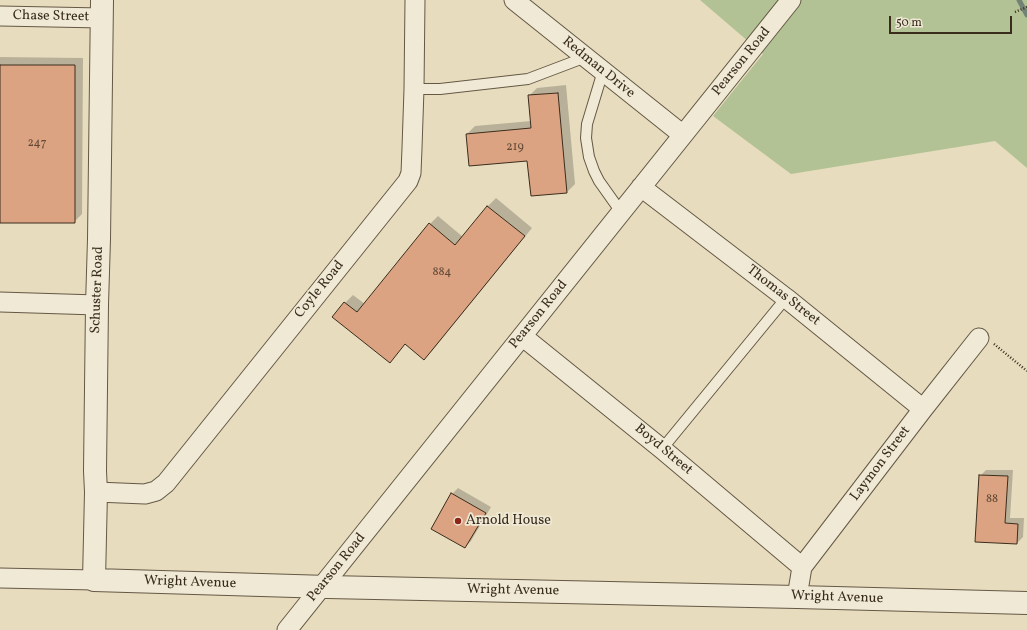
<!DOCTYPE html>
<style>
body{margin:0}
#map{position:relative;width:1027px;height:630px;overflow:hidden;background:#e7ddbe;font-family:Vollkorn,serif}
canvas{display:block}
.scale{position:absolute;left:889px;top:16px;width:123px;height:18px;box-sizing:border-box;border:2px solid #3a2c1d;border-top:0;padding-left:5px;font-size:12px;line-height:14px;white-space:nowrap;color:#3a2c1d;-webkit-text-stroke:3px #efe9d5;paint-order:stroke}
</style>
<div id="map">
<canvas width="1027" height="630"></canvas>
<div class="scale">50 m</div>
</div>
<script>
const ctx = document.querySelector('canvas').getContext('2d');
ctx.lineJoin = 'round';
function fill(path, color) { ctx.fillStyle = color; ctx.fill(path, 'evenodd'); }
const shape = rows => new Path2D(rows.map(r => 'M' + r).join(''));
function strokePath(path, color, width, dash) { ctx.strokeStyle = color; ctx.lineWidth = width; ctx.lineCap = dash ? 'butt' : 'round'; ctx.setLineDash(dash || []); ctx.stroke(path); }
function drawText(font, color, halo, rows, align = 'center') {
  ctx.font = font + ' Vollkorn,serif'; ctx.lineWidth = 3.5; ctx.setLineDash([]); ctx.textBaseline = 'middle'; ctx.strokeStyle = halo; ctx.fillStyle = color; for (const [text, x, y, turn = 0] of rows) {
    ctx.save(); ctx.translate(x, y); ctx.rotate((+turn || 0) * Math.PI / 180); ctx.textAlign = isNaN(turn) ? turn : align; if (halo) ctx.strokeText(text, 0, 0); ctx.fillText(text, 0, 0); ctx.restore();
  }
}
fill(shape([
 [700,0,1027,0,1027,168,995,141,791,174,713,116,763,54]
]), '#b2c294');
fill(shape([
 [0,57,83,58,82,214,74,222,0,222],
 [566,85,575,184,567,192,528,160,467,134,475,126,531,121,529,96,537,88],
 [496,198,532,228,432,351,424,359,406,343,390,362,334,317,345,303,353,295,365,304,430,224,438,216,463,237,488,206],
 [986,470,1013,470,1010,518,1024,518,1023,537,1017,543,976,541,980,476],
 [458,488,491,507,471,541,465,547,432,528,452,494]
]), '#0003');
strokePath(shape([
 [1019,0,1027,15]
]), '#728274', 5);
const building = shape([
 [0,65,75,65,75,223,0,223,0,65],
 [558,93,567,193,531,196,527,161,469,166,466,134,531,128,528,95,558,93],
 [487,206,525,236,424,360,405,344,390,363,332,317,344,302,357,312,429,223,455,245,487,206],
 [979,475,1008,476,1005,523,1018,524,1017,544,975,542,979,475],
 [451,493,486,513,465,548,431,529,451,493]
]);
fill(building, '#dba381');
strokePath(building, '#3a2c1d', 1);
const service = shape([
 [603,71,587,124,586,138,589,157,594,171,599,181,621,212],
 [414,89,440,89,528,79,586,57],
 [662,449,786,298]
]);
const minor = shape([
 [514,0,683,135],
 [0,16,102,18],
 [641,187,786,298,923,409],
 [0,302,97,305],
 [522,336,662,449,802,567],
 [96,492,145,494,156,491,166,483,408,181,411,173,412,148,414,89,415,0],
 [0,578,94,580],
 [797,597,802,567,923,409,979,338],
 [287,630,791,0]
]);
const tertiary = shape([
 [102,0,99,239,97,305,95,471,96,492,94,580,328,587,797,597,1027,603]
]);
strokePath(service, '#655845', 12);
strokePath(minor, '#655845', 21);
strokePath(tertiary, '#655845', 24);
strokePath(shape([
 [1015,12,1027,7],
 [994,344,1027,371]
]), '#3a2c1d', 2.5, [1, 2]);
strokePath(service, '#efe9d5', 10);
strokePath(minor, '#efe9d5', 19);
strokePath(tertiary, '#efe9d5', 22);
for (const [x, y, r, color] of [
 [458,521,4,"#8f2418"]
]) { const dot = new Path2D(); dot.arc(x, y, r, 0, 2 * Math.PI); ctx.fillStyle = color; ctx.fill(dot); strokePath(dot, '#efe9d5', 1.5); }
drawText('12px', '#624a36', null, [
 ["247",37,144],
 ["219",515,148],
 ["884",442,273],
 ["88",992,500]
]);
drawText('14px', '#3a2c1d', '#efe9d5', [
 ["Chase Street",51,17,1],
 ["Pearson Road",742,62,-51],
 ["Redman Drive",598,68,39],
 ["Schuster Road",98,290,-88],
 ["Coyle Road",320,290,-51],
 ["Thomas Street",783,296,38],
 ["Pearson Road",539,315,-51],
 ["Boyd Street",663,450,40],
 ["Laymon Street",881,464,-53],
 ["Pearson Road",337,568,-51],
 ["Wright Avenue",190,583,2],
 ["Wright Avenue",513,591,1],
 ["Wright Avenue",837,598,2]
]);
drawText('14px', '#3a2c1d', '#efe9d5', [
 ["Arnold House",466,521]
], 'left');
</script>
